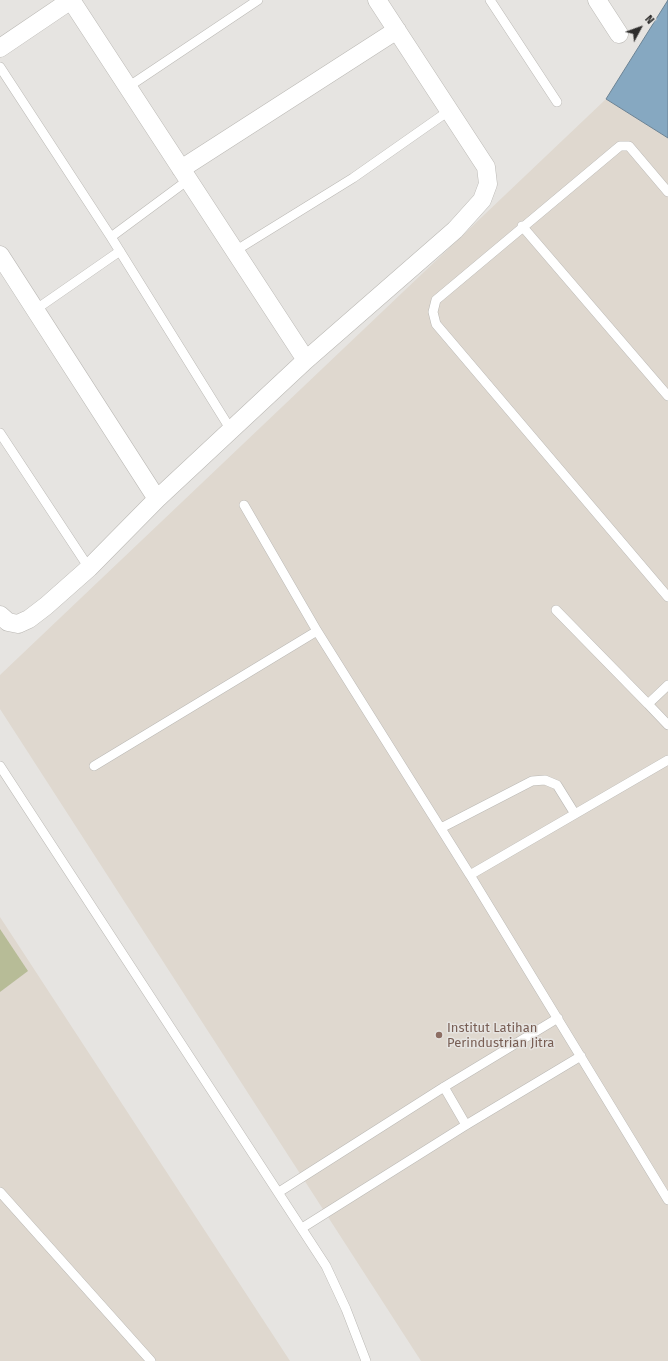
<!DOCTYPE html>
<style>
body{margin:0}
#map{position:relative;width:668px;height:1361px;overflow:hidden;background:#e6e4e1;font-family:"Fira Sans",sans-serif}
canvas{display:block}
.north{position:absolute;left:620px;top:8px;width:40px;height:40px;-webkit-text-stroke:3px #e6e4e1;paint-order:stroke;rotate:49deg;font-size:11px;font-weight:700;line-height:16px;text-align:center;color:#2e2d2c}
.north::after{content:'';display:block;margin:auto;width:14px;height:18px;background:#2e2d2c;clip-path:polygon(50% 0,100% 100%,50% 72%,0 100%)}
</style>
<div id="map">
<canvas width="668" height="1361"></canvas>
<div class="north">N</div>
</div>
<script>
const ctx = document.querySelector('canvas').getContext('2d');
ctx.lineJoin = 'round';
function fill(path, color) { ctx.fillStyle = color; ctx.fill(path, 'evenodd'); }
const shape = rows => new Path2D(rows.map(r => 'M' + r).join(''));
function strokePath(path, color, width, dash) { ctx.strokeStyle = color; ctx.lineWidth = width; ctx.lineCap = dash ? 'butt' : 'round'; ctx.setLineDash(dash || []); ctx.stroke(path); }
function drawText(font, color, halo, rows, align = 'center') {
  ctx.font = font + ' "Fira Sans",sans-serif'; ctx.lineWidth = 3; ctx.setLineDash([]); ctx.textBaseline = 'middle'; ctx.strokeStyle = halo; ctx.fillStyle = color; for (const [text, x, y, turn = 0] of rows) {
    ctx.save(); ctx.translate(x, y); ctx.rotate((+turn || 0) * Math.PI / 180); ctx.textAlign = isNaN(turn) ? turn : align; if (halo) ctx.strokeText(text, 0, 0); ctx.fillText(text, 0, 0); ctx.restore();
  }
}
fill(shape([
 [606,99,668,138,668,1361,421,1361,0,709,0,675],
 [0,917,290,1361,0,1361]
]), '#dfd8cf');
fill(shape([
 [0,929,28,971,0,992]
]), '#b7bc97');
const water = shape([
 [668,0,668,138,606,99,668,0]
]);
fill(water, '#86a8c1');
strokePath(water, '#6c8394', 1);
const lane = shape([
 [490,0,557,102],
 [0,67,111,237,231,430],
 [128,87,258,0],
 [668,192,629,146,620,146,436,300,433,312,436,324,668,597],
 [522,226,668,396],
 [111,237,188,180],
 [235,251,353,178,450,110],
 [35,310,120,251],
 [0,433,89,568],
 [244,505,317,631,470,875],
 [556,610,648,704,668,685],
 [648,704,668,725],
 [668,760,470,875,668,1200],
 [0,766,326,1266,346,1309,366,1361],
 [94,766,317,631],
 [441,828,532,781,545,780,557,785,575,814],
 [444,1087,466,1125],
 [0,1192,151,1361],
 [279,1192,444,1087,558,1018],
 [302,1228,466,1125,581,1056]
]);
const street = shape([
 [71,0,306,360],
 [597,0,619,34],
 [0,48,71,0],
 [181,169,397,30],
 [0,255,157,499],
 [0,615,8,622,18,624,29,619,46,606,89,568,157,499,306,360,455,230,482,200,488,184,486,167,377,0]
]);
strokePath(lane, '#bbb9b5', 10);
strokePath(street, '#bbb9b5', 19);
strokePath(lane, '#fff', 9);
strokePath(street, '#fff', 18);
for (const [x, y, r, color] of [
 [439,1035,4,"#8d6e63"]
]) { const dot = new Path2D(); dot.arc(x, y, r, 0, 2 * Math.PI); ctx.fillStyle = color; ctx.fill(dot); strokePath(dot, '#e6e4e1', 1.5); }
drawText('13px', '#785e54', '#e6e4e1', [
 ["Institut Latihan",447,1028],
 ["Perindustrian Jitra",447,1043]
], 'left');
</script>
